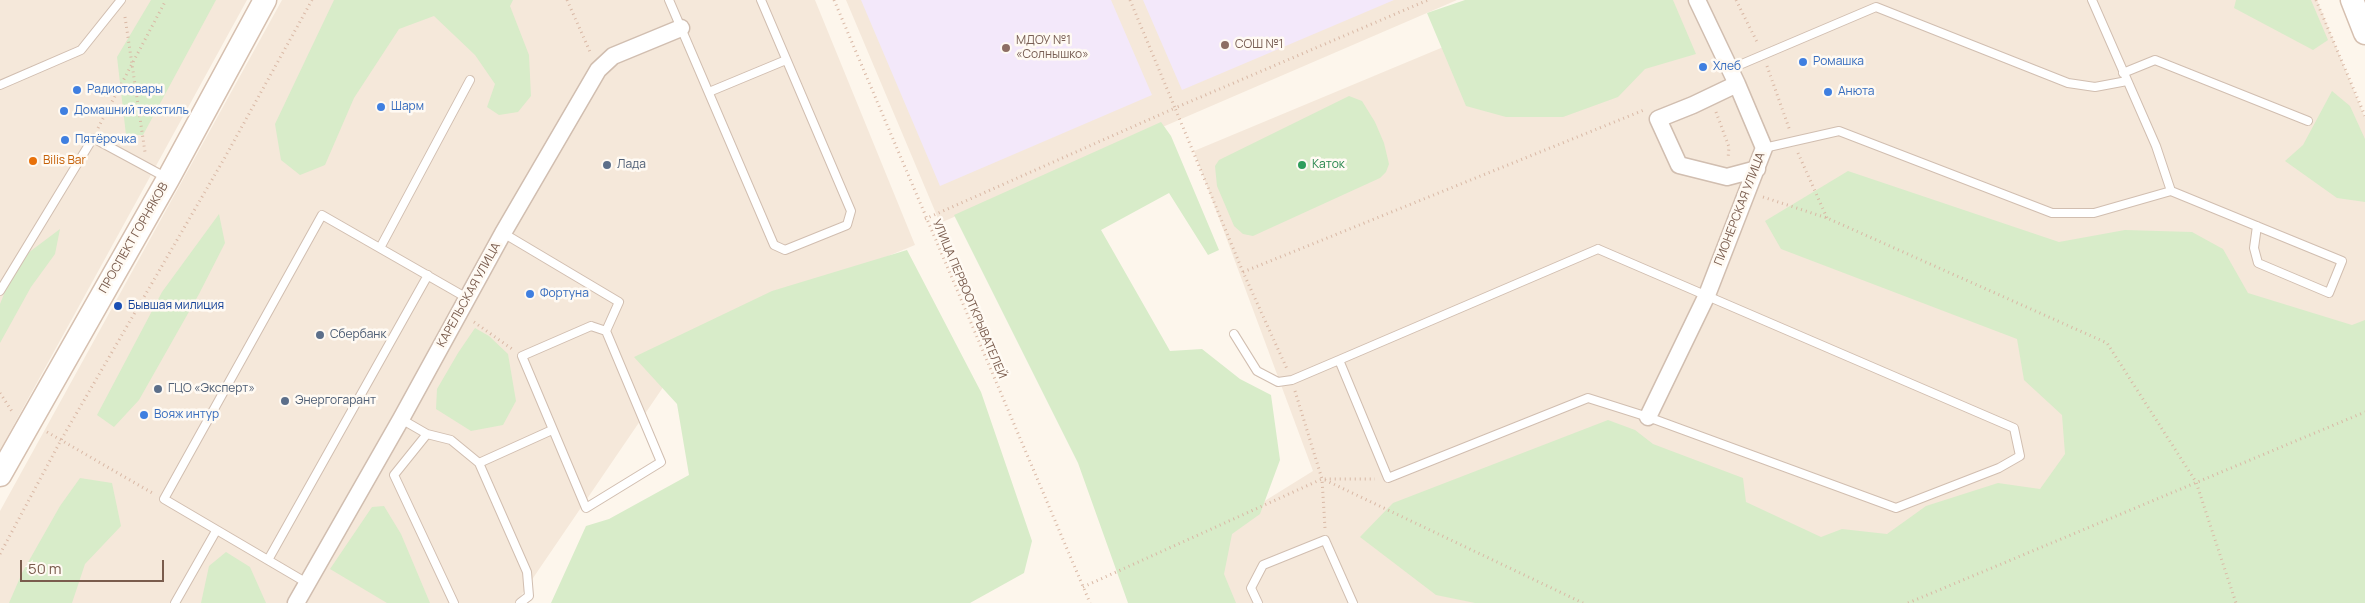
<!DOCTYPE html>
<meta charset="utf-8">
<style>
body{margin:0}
#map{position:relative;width:2365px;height:603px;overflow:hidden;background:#fdf6ec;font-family:Manrope,sans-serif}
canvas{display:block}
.scale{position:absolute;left:20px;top:560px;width:144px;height:22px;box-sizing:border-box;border:2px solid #7a5c4d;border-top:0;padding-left:6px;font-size:15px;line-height:18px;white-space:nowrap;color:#7a5c4d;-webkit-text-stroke:4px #fffaf3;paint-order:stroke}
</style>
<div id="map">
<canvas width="2365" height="603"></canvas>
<div class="scale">50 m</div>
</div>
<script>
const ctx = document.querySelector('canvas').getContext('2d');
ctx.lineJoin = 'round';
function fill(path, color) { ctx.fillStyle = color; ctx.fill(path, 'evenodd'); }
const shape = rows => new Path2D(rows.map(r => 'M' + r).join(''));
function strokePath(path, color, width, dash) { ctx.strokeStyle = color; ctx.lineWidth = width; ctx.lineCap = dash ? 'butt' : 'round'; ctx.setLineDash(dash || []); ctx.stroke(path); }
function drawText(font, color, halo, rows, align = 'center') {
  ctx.font = font + ' Manrope,sans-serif'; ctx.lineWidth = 5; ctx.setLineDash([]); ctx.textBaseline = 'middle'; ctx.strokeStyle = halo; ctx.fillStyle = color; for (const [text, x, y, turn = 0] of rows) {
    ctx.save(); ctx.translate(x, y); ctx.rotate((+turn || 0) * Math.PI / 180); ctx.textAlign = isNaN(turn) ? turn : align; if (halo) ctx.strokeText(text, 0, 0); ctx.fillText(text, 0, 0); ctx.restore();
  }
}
fill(shape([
 [0,0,247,0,0,450],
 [282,0,815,0,915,245,700,333,516,603,0,603,0,511],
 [846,0,1457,0,940,223],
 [1556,0,2317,0,2365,118,2365,413,1863,603,1131,603,1126,587,1313,471,1194,151]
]), '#f5e8da');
fill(shape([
 [861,0,1111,0,1152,95,940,186],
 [1143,0,1394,0,1182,90]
]), '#f3e8fa');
fill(shape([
 [151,0,216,0,143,135,126,135,117,57],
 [334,0,513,0,510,6,529,55,531,96,518,112,499,115,487,107,495,84,475,55,434,16,399,29,354,98,325,165,300,175,281,160,275,124],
 [1465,0,1673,0,1696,54,1645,69,1618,97,1563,117,1506,117,1466,106,1427,13],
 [2236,0,2311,0,2328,40,2313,50,2234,8],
 [2332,91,2350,106,2365,139,2365,202,2337,198,2285,161,2303,145],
 [1349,96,1362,101,1375,122,1384,143,1389,164,1386,172,1380,178,1253,236,1243,234,1234,226,1217,186,1215,166,1219,160],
 [1161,122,1171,136,1219,250,1208,255,1169,193,1101,230,1170,351,1202,349,1240,379,1271,395,1280,460,1260,514,1232,534,1224,574,1236,603,1128,603,1078,463,954,215],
 [1848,171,2059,242,2125,230,2192,232,2223,249,2248,293,2352,325,2365,320,2365,603,1475,603,1436,595,1360,537,1393,503,1608,420,1635,430,1653,444,1743,478,1746,502,1821,537,1842,529,1887,534,1926,506,1998,483,2040,489,2065,454,2062,415,2024,380,2017,339,1781,249,1765,221],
 [219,214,225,243,199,294,139,400,114,427,97,415,162,292],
 [60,229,55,254,31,287,0,343,0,304,12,274,28,253],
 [907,250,981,392,1032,541,1024,573,970,603,551,603,586,526,609,519,689,475,677,404,634,357,772,291],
 [475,328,489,336,508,354,516,401,503,425,471,431,436,409,437,389,458,353],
 [80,478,112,483,121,526,85,564,72,603,9,603,22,573,60,506],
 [384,506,401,534,430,603,387,603,330,569,372,507],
 [226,552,250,567,266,603,201,603,209,566]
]), '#d8ecc9');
const lane = shape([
 [669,0,774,245,785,250,847,225,851,211,761,0],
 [2092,0,2156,146,2171,191],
 [1730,69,1876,7,2068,83,2095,87,2127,81],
 [2123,73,2155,60,2308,121],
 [0,85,81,50,121,0],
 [709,92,786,60],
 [1764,148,1839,131,2052,213,2094,213,2171,191,2342,261,2329,293,2258,263,2254,248,2257,226],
 [503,233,619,302,606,331],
 [380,248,470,80],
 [1598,249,2014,428,2020,456,1999,468,1896,508,1648,417,1588,398,1388,478,1339,360,1598,249],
 [0,291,93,138,167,178],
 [591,326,606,331,661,462,586,508,522,356,591,326],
 [1234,334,1257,371,1278,382,1292,380,1339,360],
 [401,419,427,434,451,440,479,463,552,430],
 [427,434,394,475,454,603],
 [479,463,527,572,529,596,520,603],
 [268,560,428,275],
 [307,583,164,499,322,215,467,298],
 [175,603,216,531],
 [1258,603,1251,588,1263,565,1325,540,1353,603]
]);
const street = shape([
 [1737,84,1693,105,1658,119,1679,165,1727,177,1757,169],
 [1648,417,1707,295,1764,148,1737,84,1697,0],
 [296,603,401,419,503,233,598,70,613,56,681,28]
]);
const secondary = shape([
 [2352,0,2365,33],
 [0,475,168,179,265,0]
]);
strokePath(lane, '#d1beb0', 10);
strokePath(street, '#d1beb0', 19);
strokePath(secondary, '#d6c0b0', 25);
strokePath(shape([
 [567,0,591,54],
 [834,0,1090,603],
 [1130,0,1175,108,1428,0],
 [1736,0,1758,44],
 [2316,0,2365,116],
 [125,17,145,152],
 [1767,66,1790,131],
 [1716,112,1729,147,1728,159],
 [98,128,166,0],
 [1798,153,1827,218],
 [1763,197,1827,218,2107,343,2196,482,2236,603],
 [925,219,1175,108,1243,272,1287,369],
 [1243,272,1644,110],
 [474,322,512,349],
 [1295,391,1322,479,1325,528],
 [0,393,13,413],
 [47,432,154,494],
 [1325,480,1583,603],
 [0,554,61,440,224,159,312,0],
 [1083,587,1322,479,1375,479],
 [1908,603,2365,412]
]), '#d9b8a5', 3, [1, 4]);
strokePath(lane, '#fff', 8);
strokePath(street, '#fff', 16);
strokePath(secondary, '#fff', 22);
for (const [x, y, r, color] of [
 [1225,45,5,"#8d6e63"],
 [1006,48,5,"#8d6e63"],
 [1803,62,5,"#3f7fe0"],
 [1703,67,5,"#3f7fe0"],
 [77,90,5,"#3f7fe0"],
 [1828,92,5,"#3f7fe0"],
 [381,107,5,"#3f7fe0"],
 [64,111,5,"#3f7fe0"],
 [65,140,5,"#3f7fe0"],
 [33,161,5,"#e8710a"],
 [607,165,5,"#5c6f8a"],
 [1302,165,5,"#2e9e5b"],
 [530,294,5,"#3f7fe0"],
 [118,306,5,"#1a4fb4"],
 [320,335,5,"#5c6f8a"],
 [158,389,5,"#5c6f8a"],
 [285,401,5,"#5c6f8a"],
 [144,415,5,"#3f7fe0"]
]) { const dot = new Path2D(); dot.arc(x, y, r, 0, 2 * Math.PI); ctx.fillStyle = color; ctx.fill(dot); strokePath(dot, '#fffaf3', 2); }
drawText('12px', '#785e54', '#fffaf3', [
 ["МДОУ №1",1016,41],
 ["«Солнышко»",1016,55],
 ["СОШ №1",1235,45]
], 'left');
drawText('12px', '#366cbe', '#fffaf3', [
 ["Ромашка",1813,62],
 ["Хлеб",1713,67],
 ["Радиотовары",87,90],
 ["Анюта",1838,92],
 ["Шарм",391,107],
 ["Домашний текстиль",74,111],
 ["Пятёрочка",75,140],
 ["Фортуна",540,294],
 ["Вояж интур",154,415]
], 'left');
drawText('12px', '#c56008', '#fffaf3', [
 ["Bilis Bar",43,161]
], 'left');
drawText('12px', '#4e5e75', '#fffaf3', [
 ["Лада",617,165],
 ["Сбербанк",330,335],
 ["ГЦО «Эксперт»",168,389],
 ["Энергогарант",295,401]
], 'left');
drawText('12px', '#27864d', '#fffaf3', [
 ["Каток",1312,165]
], 'left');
drawText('12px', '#7a5c4d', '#fffaf3', [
 ["ПИОНЕРСКАЯ УЛИЦА",1740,209,-69],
 ["ПРОСПЕКТ ГОРНЯКОВ",134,238,-60],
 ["КАРЕЛЬСКАЯ УЛИЦА",469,295,-61],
 ["УЛИЦА ПЕРВООТКРЫВАТЕЛЕЙ",969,299,67]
]);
drawText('12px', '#164399', '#fffaf3', [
 ["Бывшая милиция",128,306]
], 'left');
</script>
